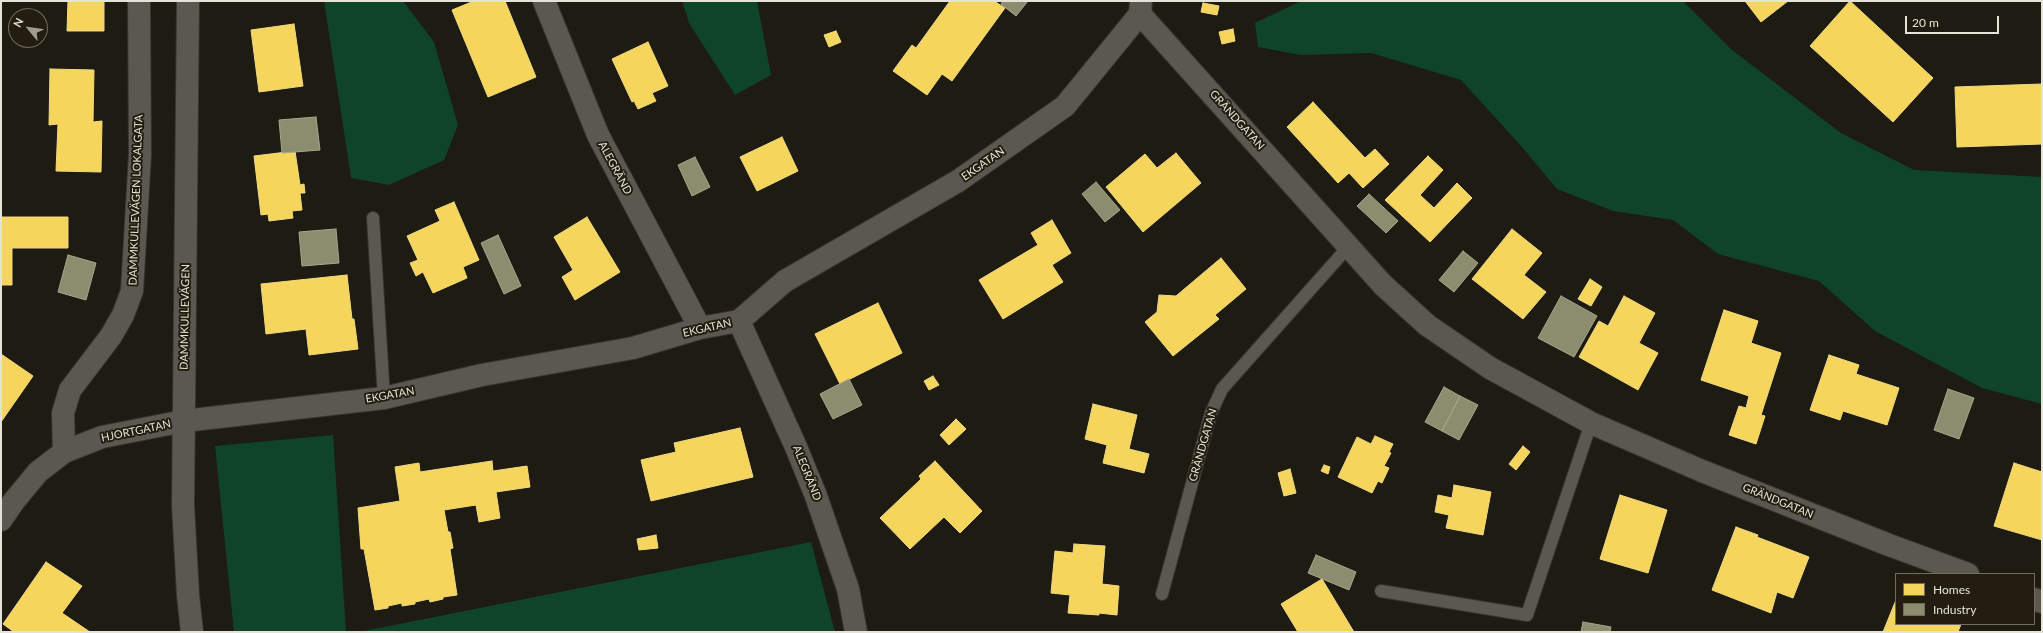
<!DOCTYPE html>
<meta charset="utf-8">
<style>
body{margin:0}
#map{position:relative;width:2043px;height:633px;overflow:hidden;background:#1d1b12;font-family:Lato,sans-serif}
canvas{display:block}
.frame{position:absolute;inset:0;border:2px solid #e5e2d8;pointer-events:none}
.legend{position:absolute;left:1895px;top:573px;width:140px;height:52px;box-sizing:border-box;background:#221d0e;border:1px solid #706c5f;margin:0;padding:5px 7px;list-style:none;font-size:12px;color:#e5e2d8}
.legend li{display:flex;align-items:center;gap:8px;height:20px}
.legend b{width:20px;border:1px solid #706c5f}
.north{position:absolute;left:8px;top:8px;width:40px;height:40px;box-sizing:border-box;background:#221d0e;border:1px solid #706c5f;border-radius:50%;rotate:299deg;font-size:11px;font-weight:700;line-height:16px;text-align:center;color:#e5e2d8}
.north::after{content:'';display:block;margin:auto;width:14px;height:18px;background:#9f9c93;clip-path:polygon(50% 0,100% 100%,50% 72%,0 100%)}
.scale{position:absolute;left:1905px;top:16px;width:94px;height:18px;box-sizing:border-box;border:2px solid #e5e2d8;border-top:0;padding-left:5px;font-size:12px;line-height:14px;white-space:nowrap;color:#e5e2d8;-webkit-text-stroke:3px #221d0e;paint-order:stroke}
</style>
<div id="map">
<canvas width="2043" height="633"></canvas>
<div class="frame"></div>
<ul class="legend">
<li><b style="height:11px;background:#f6d55c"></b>Homes</li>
<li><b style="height:11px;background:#8c8c6e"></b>Industry</li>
</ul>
<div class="north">N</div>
<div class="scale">20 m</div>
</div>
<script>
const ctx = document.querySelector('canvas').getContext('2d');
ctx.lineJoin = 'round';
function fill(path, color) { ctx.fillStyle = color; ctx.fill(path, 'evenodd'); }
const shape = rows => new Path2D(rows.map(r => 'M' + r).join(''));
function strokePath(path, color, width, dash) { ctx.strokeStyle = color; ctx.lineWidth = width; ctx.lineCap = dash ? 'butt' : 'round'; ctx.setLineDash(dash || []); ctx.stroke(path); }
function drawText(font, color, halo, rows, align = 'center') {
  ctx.font = font + ' Lato,sans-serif'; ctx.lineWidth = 4; ctx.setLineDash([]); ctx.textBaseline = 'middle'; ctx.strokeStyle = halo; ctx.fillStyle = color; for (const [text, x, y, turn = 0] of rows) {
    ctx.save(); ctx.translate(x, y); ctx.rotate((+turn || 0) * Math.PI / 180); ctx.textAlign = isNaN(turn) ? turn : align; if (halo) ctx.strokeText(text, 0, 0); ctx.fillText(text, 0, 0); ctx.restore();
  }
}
fill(shape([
 [324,1,403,1,434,42,458,125,444,160,389,185,351,178],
 [682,1,757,1,771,75,735,95,689,23],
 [1301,1,1683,1,1732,50,1841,133,1914,170,2042,177,2042,404,1982,388,1875,331,1819,281,1718,254,1673,220,1613,211,1557,189,1522,147,1461,80,1371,53,1300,55,1258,47,1255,23],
 [333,435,346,632,234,632,215,446],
 [811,542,835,632,359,632]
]), '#0f4429');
const homes = shape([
 [68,1,104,1,104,31,67,31,68,1],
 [474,1,505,1,536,77,488,97,452,10,474,1],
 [950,1,994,1,1005,8,952,81,942,74,927,95,893,71,912,45,916,48,950,1],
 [1745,1,1788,1,1761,22,1745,1],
 [1850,1,1933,78,1893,122,1810,46,1850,1],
 [1203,3,1219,6,1217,15,1201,12,1203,3],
 [294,24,303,86,259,92,251,30,294,24],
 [1233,29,1235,41,1222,44,1219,32,1233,29],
 [836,31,841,42,829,47,824,35,836,31],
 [648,42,668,86,652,93,656,101,638,109,634,101,632,102,612,59,648,42],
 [50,69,94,70,93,122,102,121,101,172,56,171,58,124,49,125,50,69],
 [2042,84,2042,144,1957,147,1955,87,2042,84],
 [1313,102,1365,158,1375,149,1389,164,1363,188,1349,173,1338,183,1287,127,1313,102],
 [782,137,798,171,757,191,740,157,782,137],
 [295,151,300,185,304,184,305,193,300,193,302,210,292,211,293,218,269,221,268,214,261,215,254,156,295,151],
 [1176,153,1201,183,1143,232,1106,187,1145,154,1157,168,1176,153],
 [1428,156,1443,170,1420,195,1434,208,1457,183,1472,198,1430,242,1385,200,1428,156],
 [454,202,479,260,463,267,467,278,433,293,423,272,416,276,410,263,418,260,407,236,440,221,435,210,454,202],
 [1,217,68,217,68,248,12,248,12,285,1,285,1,217],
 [587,217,620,272,575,300,562,277,573,270,554,237,587,217],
 [1052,220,1071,253,1052,265,1063,282,1003,319,979,280,1038,245,1031,233,1052,220],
 [1512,229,1542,253,1524,275,1546,292,1523,319,1472,279,1512,229],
 [1221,258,1246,289,1215,315,1219,319,1173,356,1145,322,1157,312,1159,295,1176,296,1221,258],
 [347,275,352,319,354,319,358,349,309,355,306,329,266,334,261,284,347,275],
 [1590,279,1602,287,1591,306,1578,299,1590,279],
 [1624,296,1655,313,1639,343,1658,353,1638,390,1579,357,1599,321,1608,326,1624,296],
 [878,303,902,353,840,384,815,334,878,303],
 [1724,310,1758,321,1751,343,1781,353,1761,415,1765,416,1756,444,1729,435,1739,406,1746,408,1749,396,1701,380,1724,310],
 [1,354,33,376,1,422,1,354],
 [1829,355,1859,365,1856,374,1899,388,1887,425,1843,411,1840,420,1810,410,1829,355],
 [933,376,939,385,929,390,924,381,933,376],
 [1093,404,1137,415,1129,449,1149,454,1144,473,1103,463,1107,445,1085,439,1093,404],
 [956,419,966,429,949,445,940,435,956,419],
 [740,428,753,477,651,501,641,460,676,452,674,443,740,428],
 [1375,436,1393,444,1389,452,1391,453,1384,466,1389,468,1382,483,1378,481,1372,493,1338,477,1357,437,1371,444,1375,436],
 [1523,446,1530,452,1516,470,1509,464,1523,446],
 [492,461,493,471,527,466,530,487,496,492,500,518,479,522,476,505,444,510,448,532,450,532,453,548,450,549,457,595,443,597,443,599,430,602,429,599,415,602,415,604,402,606,402,603,388,606,388,608,375,610,364,549,361,549,358,508,400,501,395,467,419,463,420,472,492,461],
 [935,461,982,511,960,533,944,517,910,549,880,518,921,479,919,476,935,461],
 [2014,463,2042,472,2042,540,1994,526,2014,463],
 [1324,465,1330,467,1328,474,1321,471,1324,465],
 [1290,469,1296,493,1284,496,1278,473,1290,469],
 [1454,485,1491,492,1483,535,1446,528,1449,515,1435,512,1438,495,1452,498,1454,485],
 [1620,495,1667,510,1648,573,1600,559,1620,495],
 [1736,527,1758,535,1757,537,1809,557,1793,598,1777,592,1771,613,1712,590,1736,527],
 [656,535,658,548,639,550,637,539,656,535],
 [1074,544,1105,546,1102,584,1119,586,1117,615,1099,613,1099,615,1068,613,1070,595,1051,593,1055,551,1073,553,1074,544],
 [46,562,82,586,62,613,90,632,14,632,3,624,46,562],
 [1322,579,1354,632,1298,632,1281,604,1322,579],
 [1896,600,1896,624,1961,624,1958,632,1883,632,1896,600]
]);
fill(homes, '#f6d55c');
strokePath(homes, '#f1d981', 1);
const industry = shape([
 [1003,1,1028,1,1016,16,1001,4,1003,1],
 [316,117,320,150,282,153,279,120,316,117],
 [695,157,710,187,692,196,678,165,695,157],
 [1096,182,1120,210,1105,222,1082,194,1096,182],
 [1369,194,1398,221,1386,233,1357,206,1369,194],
 [336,229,339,263,302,266,299,232,336,229],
 [498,235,521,286,504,294,481,243,498,235],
 [1463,251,1478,263,1454,292,1439,280,1463,251],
 [68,255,96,263,86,300,58,292,68,255],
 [1561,296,1597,316,1574,357,1538,338,1561,296],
 [849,379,862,405,833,419,820,394,849,379],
 [1444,387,1460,396,1442,431,1425,422,1444,387],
 [1948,389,1974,398,1959,439,1934,430,1948,389],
 [1460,396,1478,405,1459,440,1442,431,1460,396],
 [1316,555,1356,572,1349,590,1308,573,1316,555],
 [1583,622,1611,627,1610,632,1581,632,1583,622]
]);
fill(industry, '#8c8c6e');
strokePath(industry, '#a7a68e', 1);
const service = shape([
 [373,218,384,398],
 [1381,591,1527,615,1591,423],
 [1162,594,1211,413,1222,389,1349,246]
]);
const minor = shape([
 [544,1,598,135,700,328],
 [1140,14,1383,285,1427,325,1490,368,1591,423,1702,471,1889,545,1968,574],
 [739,321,796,447,816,496,848,589,856,632],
 [64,452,63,413,70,390,111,336,123,315,132,291,140,154,139,1],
 [1,520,14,501,38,472,64,452,102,437,184,421,384,398,482,375,633,348,700,328,739,321,785,281,958,181,1065,106,1140,14,1141,1],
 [2034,599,2042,602]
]);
const tertiary = shape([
 [188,1,183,505,188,595,192,632]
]);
strokePath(service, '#37352f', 14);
strokePath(minor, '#37352f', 24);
strokePath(tertiary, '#37352f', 24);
strokePath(service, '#5b5852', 12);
strokePath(minor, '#5b5852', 22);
strokePath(tertiary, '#5b5852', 22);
drawText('11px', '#e5e2d8', '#221d0e', [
 ["GRÄNDGATAN",1237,120,48],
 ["EKGATAN",983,164,-35],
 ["ALEGRÄND",615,168,62],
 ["DAMMKULLEVÄGEN LOKALGATA",136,200,-88],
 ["DAMMKULLEVÄGEN",185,317,-89],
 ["EKGATAN",707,328,-13],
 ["EKGATAN",390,395,-10],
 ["HJORTGATAN",136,431,-12],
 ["GRÄNDGATAN",1203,445,-74],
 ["ALEGRÄND",807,473,68],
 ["GRÄNDGATAN",1778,501,22]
]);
</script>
